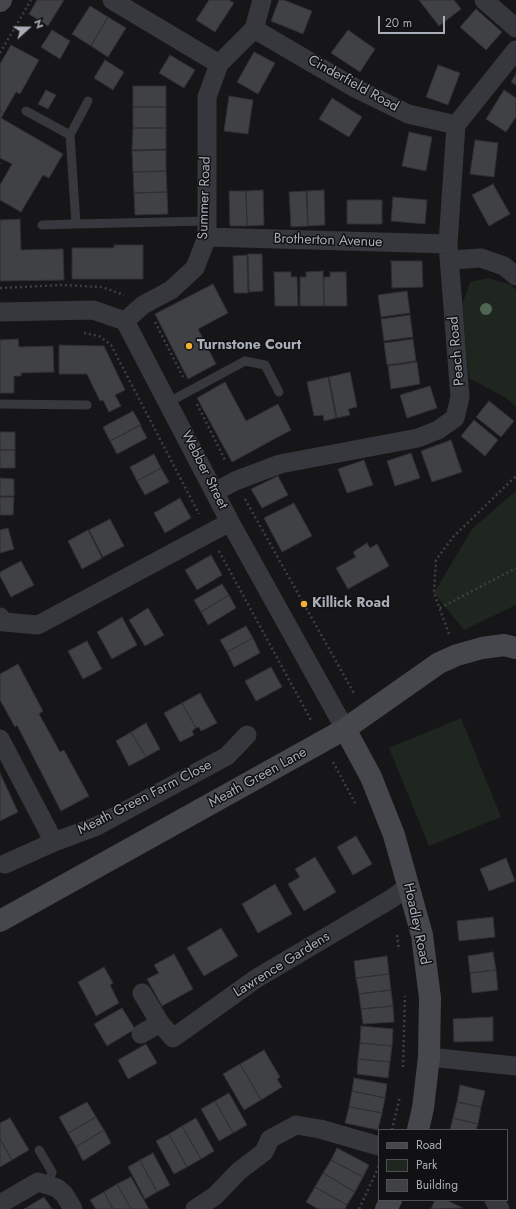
<!DOCTYPE html>
<style>
body{margin:0}
#map{position:relative;width:516px;height:1209px;overflow:hidden;background:#161618;font-family:Jost,sans-serif}
canvas{display:block}
.legend{position:absolute;left:378px;top:1129px;width:130px;height:72px;box-sizing:border-box;background:#111113;border:1px solid #4d4f55;margin:0;padding:5px 7px;list-style:none;font-size:12px;color:#a8adb8}
.legend li{display:flex;align-items:center;gap:8px;height:20px}
.legend b{width:20px;border:1px solid #4d4f55}
.north{position:absolute;left:8px;top:8px;width:40px;height:40px;-webkit-text-stroke:3px #111113;paint-order:stroke;rotate:69deg;font-size:11px;font-weight:700;line-height:16px;text-align:center;color:#a8adb8}
.north::after{content:'';display:block;margin:auto;width:14px;height:18px;background:#a8adb8;clip-path:polygon(50% 0,100% 100%,50% 72%,0 100%)}
.scale{position:absolute;left:378px;top:16px;width:67px;height:18px;box-sizing:border-box;border:2px solid #a8adb8;border-top:0;padding-left:5px;font-size:12px;line-height:14px;white-space:nowrap;color:#a8adb8;-webkit-text-stroke:3px #111113;paint-order:stroke}
</style>
<div id="map">
<canvas width="516" height="1209"></canvas>
<ul class="legend">
<li><b style="height:5px;background:#45474d"></b>Road</li>
<li><b style="height:11px;background:#1e261f"></b>Park</li>
<li><b style="height:11px;background:#404145"></b>Building</li>
</ul>
<div class="north">N</div>
<div class="scale">20 m</div>
</div>
<script>
const ctx = document.querySelector('canvas').getContext('2d');
ctx.lineJoin = 'round';
function fill(path, color) { ctx.fillStyle = color; ctx.fill(path, 'evenodd'); }
const shape = rows => new Path2D(rows.map(r => 'M' + r).join(''));
function strokePath(path, color, width, dash) { ctx.strokeStyle = color; ctx.lineWidth = width; ctx.lineCap = dash ? 'butt' : 'round'; ctx.setLineDash(dash || []); ctx.stroke(path); }
function drawText(font, color, halo, rows, align = 'center') {
  ctx.font = font + ' Jost,sans-serif'; ctx.lineWidth = 3; ctx.setLineDash([]); ctx.textBaseline = 'middle'; ctx.strokeStyle = halo; ctx.fillStyle = color; for (const [text, x, y, turn = 0] of rows) {
    ctx.save(); ctx.translate(x, y); ctx.rotate((+turn || 0) * Math.PI / 180); ctx.textAlign = isNaN(turn) ? turn : align; if (halo) ctx.strokeText(text, 0, 0); ctx.fillText(text, 0, 0); ctx.restore();
  }
}
fill(shape([
 [488,278,511,285,516,290,516,407,506,398,469,378,462,305,470,282],
 [516,491,516,605,464,630,434,593,472,529],
 [461,718,501,817,429,846,389,748]
]), '#1e261f');
const building = shape([
 [37,0,64,0,48,26,29,14,37,0],
 [209,0,229,0,234,3,215,32,196,20,209,0],
 [279,0,284,0,312,11,303,34,271,21,279,0],
 [419,0,454,0,461,9,439,26,419,0],
 [90,6,108,17,91,46,72,34,90,6],
 [476,9,502,32,486,50,460,27,476,9],
 [108,17,126,28,108,57,91,46,108,17],
 [52,30,70,41,60,59,41,47,52,30],
 [348,30,375,49,360,72,331,53,348,30],
 [11,45,39,60,20,94,16,92,4,113,0,111,0,64,11,45],
 [254,52,275,63,258,94,237,82,254,52],
 [170,55,195,70,184,88,159,73,170,55],
 [105,60,124,72,113,90,94,78,105,60],
 [438,65,460,73,448,105,426,97,438,65],
 [516,74,516,85,511,82,516,74],
 [133,86,166,86,166,107,133,107,133,86],
 [46,90,56,95,48,109,38,104,46,90],
 [504,90,516,98,516,117,506,132,486,119,504,90],
 [229,96,253,100,248,134,224,131,229,96],
 [332,98,362,117,349,137,319,119,332,98],
 [133,107,166,107,166,128,133,128,133,107],
 [0,111,4,113,1,118,63,154,49,178,43,175,21,212,0,200,0,185,12,164,0,158,0,111],
 [133,128,166,128,166,149,132,150,133,128],
 [409,132,432,137,426,171,402,166,409,132],
 [475,140,498,143,494,177,470,174,475,140],
 [166,150,166,171,133,172,132,151,166,150],
 [166,171,167,192,134,193,133,172,166,171],
 [493,184,510,214,489,226,472,195,493,184],
 [263,190,264,225,247,226,246,191,263,190],
 [324,190,325,225,308,226,307,191,324,190],
 [229,191,246,191,247,226,230,226,229,191],
 [306,191,308,226,291,227,289,192,306,191],
 [167,192,168,214,135,215,134,193,167,192],
 [393,197,427,200,425,224,391,221,393,197],
 [347,200,382,200,382,224,347,224,347,200],
 [20,219,21,250,63,249,64,280,0,281,0,220,20,219],
 [114,245,143,245,143,279,72,279,72,248,114,248,114,245],
 [248,254,262,254,263,291,249,292,248,254],
 [247,255,248,293,234,293,233,256,247,255],
 [391,261,422,261,423,287,392,288,391,261],
 [323,271,324,306,300,306,300,277,306,277,306,272,323,271],
 [274,272,291,272,291,277,297,277,298,306,275,306,274,272],
 [330,272,346,272,347,306,324,306,324,277,330,277,330,272],
 [213,284,228,313,198,329,216,364,188,379,155,314,213,284],
 [407,291,410,313,381,317,378,295,407,291],
 [410,315,413,337,384,341,381,319,410,315],
 [18,339,19,347,53,346,54,372,21,373,21,376,14,376,14,393,0,393,0,340,18,339],
 [413,339,416,361,387,365,384,343,413,339],
 [59,345,104,346,125,390,115,395,121,406,109,412,103,400,100,401,87,374,59,374,59,345],
 [417,362,420,384,391,389,388,366,417,362],
 [350,372,357,407,348,409,350,415,337,418,329,377,350,372],
 [328,377,336,418,324,421,323,415,314,416,307,382,328,377],
 [225,382,246,421,278,404,291,430,232,462,197,398,225,382],
 [430,386,437,408,407,418,400,395,430,386],
 [489,401,514,421,501,437,476,417,489,401],
 [133,411,141,425,110,441,103,427,133,411],
 [474,420,498,440,485,456,461,436,474,420],
 [140,425,147,438,117,454,110,441,140,425],
 [0,432,15,432,15,450,0,450,0,432],
 [451,440,462,472,432,482,421,451,451,440],
 [0,450,15,450,15,468,0,468,0,450],
 [411,453,420,478,395,486,387,461,411,453],
 [154,454,161,468,137,481,130,467,154,454],
 [364,460,373,485,347,493,338,469,364,460],
 [161,468,169,482,145,495,137,481,161,468],
 [278,476,288,495,262,508,251,489,278,476],
 [0,478,14,479,14,496,0,496,0,478],
 [0,497,14,497,13,515,0,515,0,497],
 [180,498,191,518,165,533,154,513,180,498],
 [294,503,312,536,282,552,264,518,294,503],
 [110,519,124,546,103,557,89,530,110,519],
 [8,528,14,549,0,553,0,530,8,528],
 [88,530,102,558,82,569,68,541,88,530],
 [367,543,370,548,377,544,389,566,348,589,336,568,356,557,353,552,367,543],
 [211,555,222,575,197,590,185,570,211,555],
 [21,561,34,585,11,597,0,576,0,572,21,561],
 [222,584,229,595,201,612,194,600,222,584],
 [229,595,236,608,208,625,201,612,229,595],
 [148,608,164,635,145,646,129,620,148,608],
 [122,617,137,645,112,659,97,632,122,617],
 [246,626,253,638,227,652,220,640,246,626],
 [253,638,260,653,234,667,227,652,253,638],
 [87,641,102,669,83,679,68,651,87,641],
 [18,664,43,711,39,714,60,752,64,750,89,796,61,811,17,725,15,727,0,700,0,674,18,664],
 [271,667,282,687,256,701,245,681,271,667],
 [200,693,217,723,201,731,199,727,196,728,182,703,200,693],
 [182,703,196,728,192,731,194,735,180,742,164,713,182,703],
 [146,723,160,749,146,757,131,732,146,723],
 [131,732,146,757,129,766,116,741,131,732],
 [0,773,18,812,0,821,0,773],
 [356,836,372,864,353,875,337,847,356,836],
 [315,857,336,892,304,911,288,884,300,877,295,869,315,857],
 [506,858,515,881,489,891,480,869,506,858],
 [275,884,292,914,258,933,242,904,275,884],
 [493,917,495,937,459,941,457,921,493,917],
 [221,928,238,956,204,976,187,948,221,928],
 [493,952,496,970,470,973,468,956,493,952],
 [174,954,193,989,162,1006,147,979,159,973,154,965,174,954],
 [387,956,389,974,356,978,354,961,387,956],
 [104,967,113,983,110,985,119,1003,96,1016,78,982,104,967],
 [496,970,498,990,472,993,470,973,496,970],
 [389,974,391,990,359,994,356,978,389,974],
 [391,990,393,1006,361,1009,359,994,391,990],
 [393,1006,394,1022,363,1024,361,1009,393,1006],
 [122,1008,135,1029,107,1046,94,1024,122,1008],
 [493,1017,493,1041,454,1042,453,1019,493,1017],
 [361,1026,393,1029,392,1046,360,1043,361,1026],
 [360,1043,392,1046,390,1062,358,1059,360,1043],
 [146,1044,157,1063,128,1079,118,1060,146,1044],
 [264,1050,280,1077,277,1079,282,1087,261,1100,240,1064,264,1050],
 [358,1059,390,1062,388,1078,357,1074,358,1059],
 [240,1064,261,1100,244,1110,223,1074,240,1064],
 [354,1078,387,1084,385,1098,352,1091,354,1078],
 [460,1085,485,1091,481,1107,457,1102,460,1085],
 [352,1091,385,1098,382,1113,349,1107,352,1091],
 [229,1093,247,1125,233,1133,215,1101,229,1093],
 [215,1101,233,1133,219,1141,201,1109,215,1101],
 [87,1102,96,1117,68,1133,59,1117,87,1102],
 [457,1102,481,1107,478,1124,453,1118,457,1102],
 [349,1107,382,1113,378,1130,345,1123,349,1107],
 [96,1117,104,1130,76,1147,68,1133,96,1117],
 [10,1118,29,1150,12,1160,0,1139,0,1123,10,1118],
 [196,1118,214,1151,201,1159,182,1126,196,1118],
 [453,1118,478,1124,476,1130,450,1130,453,1118],
 [182,1126,201,1159,187,1167,169,1134,182,1126],
 [104,1130,111,1143,83,1161,76,1147,104,1130],
 [169,1134,187,1167,174,1174,156,1141,169,1134],
 [0,1139,12,1160,0,1167,0,1139],
 [337,1148,369,1165,363,1177,331,1160,337,1148],
 [153,1153,170,1185,157,1192,140,1160,153,1153],
 [140,1160,157,1192,145,1199,128,1167,140,1160],
 [331,1160,363,1177,355,1192,323,1173,331,1160],
 [323,1173,355,1192,347,1205,315,1187,323,1173],
 [131,1177,149,1209,131,1209,117,1184,131,1177],
 [117,1184,131,1209,113,1209,104,1192,117,1184],
 [315,1187,347,1205,345,1209,318,1209,306,1202,315,1187],
 [104,1192,113,1209,96,1209,90,1200,104,1192],
 [44,1197,52,1209,24,1209,44,1197],
 [435,1200,446,1200,463,1208,431,1209,435,1200]
]);
fill(building, '#404145');
strokePath(building, '#303034', 1);
strokePath(shape([
 [0,53,31,0],
 [0,163,0,164],
 [0,288,61,285,102,287,124,295],
 [155,322,183,377],
 [84,333,99,336,111,345,199,514],
 [197,404,226,462],
 [245,499,355,695],
 [219,551,312,722],
 [440,608,516,568],
 [449,634,434,593,436,560,453,537,516,476],
 [333,762,355,803],
 [397,935,399,950],
 [403,1067,405,996],
 [392,1130,400,1096],
 [359,1209,379,1166]
]), '#3d3f44', 2.5, [2, 3]);
strokePath(shape([
 [88,101,70,135,76,224,207,221],
 [26,111,70,135],
 [42,225,76,224],
 [169,402,245,361,265,365,279,392],
 [0,404,87,405],
 [39,1150,52,1172,48,1185]
]), '#37383d', 9);
strokePath(shape([
 [112,0,219,64],
 [484,0,516,28],
 [254,29,355,88,408,114,456,125],
 [254,29,262,0],
 [207,237,448,244],
 [450,260,481,258,504,266,516,276],
 [0,312,93,310,125,321,230,522,345,729],
 [125,321,143,305,171,290,195,268,207,237,207,97,219,64,254,29],
 [215,492,235,481,280,464,418,438,438,430,455,418,460,397,448,244,456,125,516,50],
 [0,617,4,622,38,625,230,522],
 [0,739,54,842,97,826,227,756,247,735],
 [5,864,54,842],
 [142,993,160,1023],
 [141,1034,160,1023,173,1038,257,978,391,899,409,886],
 [429,1057,516,1066],
 [494,1200,500,1209],
 [0,1204,38,1182,57,1188,64,1194,73,1209],
 [195,1209,215,1196,239,1171,264,1152,270,1139,296,1125,320,1129,379,1146]
]), '#37383d', 19);
strokePath(shape([
 [0,1,1,0],
 [345,729,371,777,394,835,422,935,430,998,429,1057,423,1108,418,1130],
 [0,921,345,729,439,663,457,655,482,648,504,645,516,648],
 [386,1209,391,1200]
]), '#45474d', 22);
ctx.fillStyle = '#506452';
for (const [x, y] of [
 [486,309]
]) { ctx.beginPath(); ctx.arc(x, y, 6, 0, 2 * Math.PI); ctx.fill(); }
for (const [x, y, r, color] of [
 [189,346,4,"#f2b134"],
 [304,604,4,"#f2b134"]
]) { const dot = new Path2D(); dot.arc(x, y, r, 0, 2 * Math.PI); ctx.fillStyle = color; ctx.fill(dot); strokePath(dot, '#111113', 1.5); }
drawText('14px', '#a8adb8', '#111113', [
 ["Cinderfield Road",353,84,29],
 ["Summer Road",205,198,-88],
 ["Brotherton Avenue",328,241,2],
 ["Peach Road",457,351,-95],
 ["Webber Street",204,470,63],
 ["Meath Green Lane",258,778,-29],
 ["Meath Green Farm Close",145,798,-27],
 ["Hoadley Road",416,924,78],
 ["Lawrence Gardens",282,965,-32]
]);
drawText('bold 14px', '#a8adb8', '#111113', [
 ["Turnstone Court",197,346],
 ["Killick Road",312,604]
], 'left');
</script>
